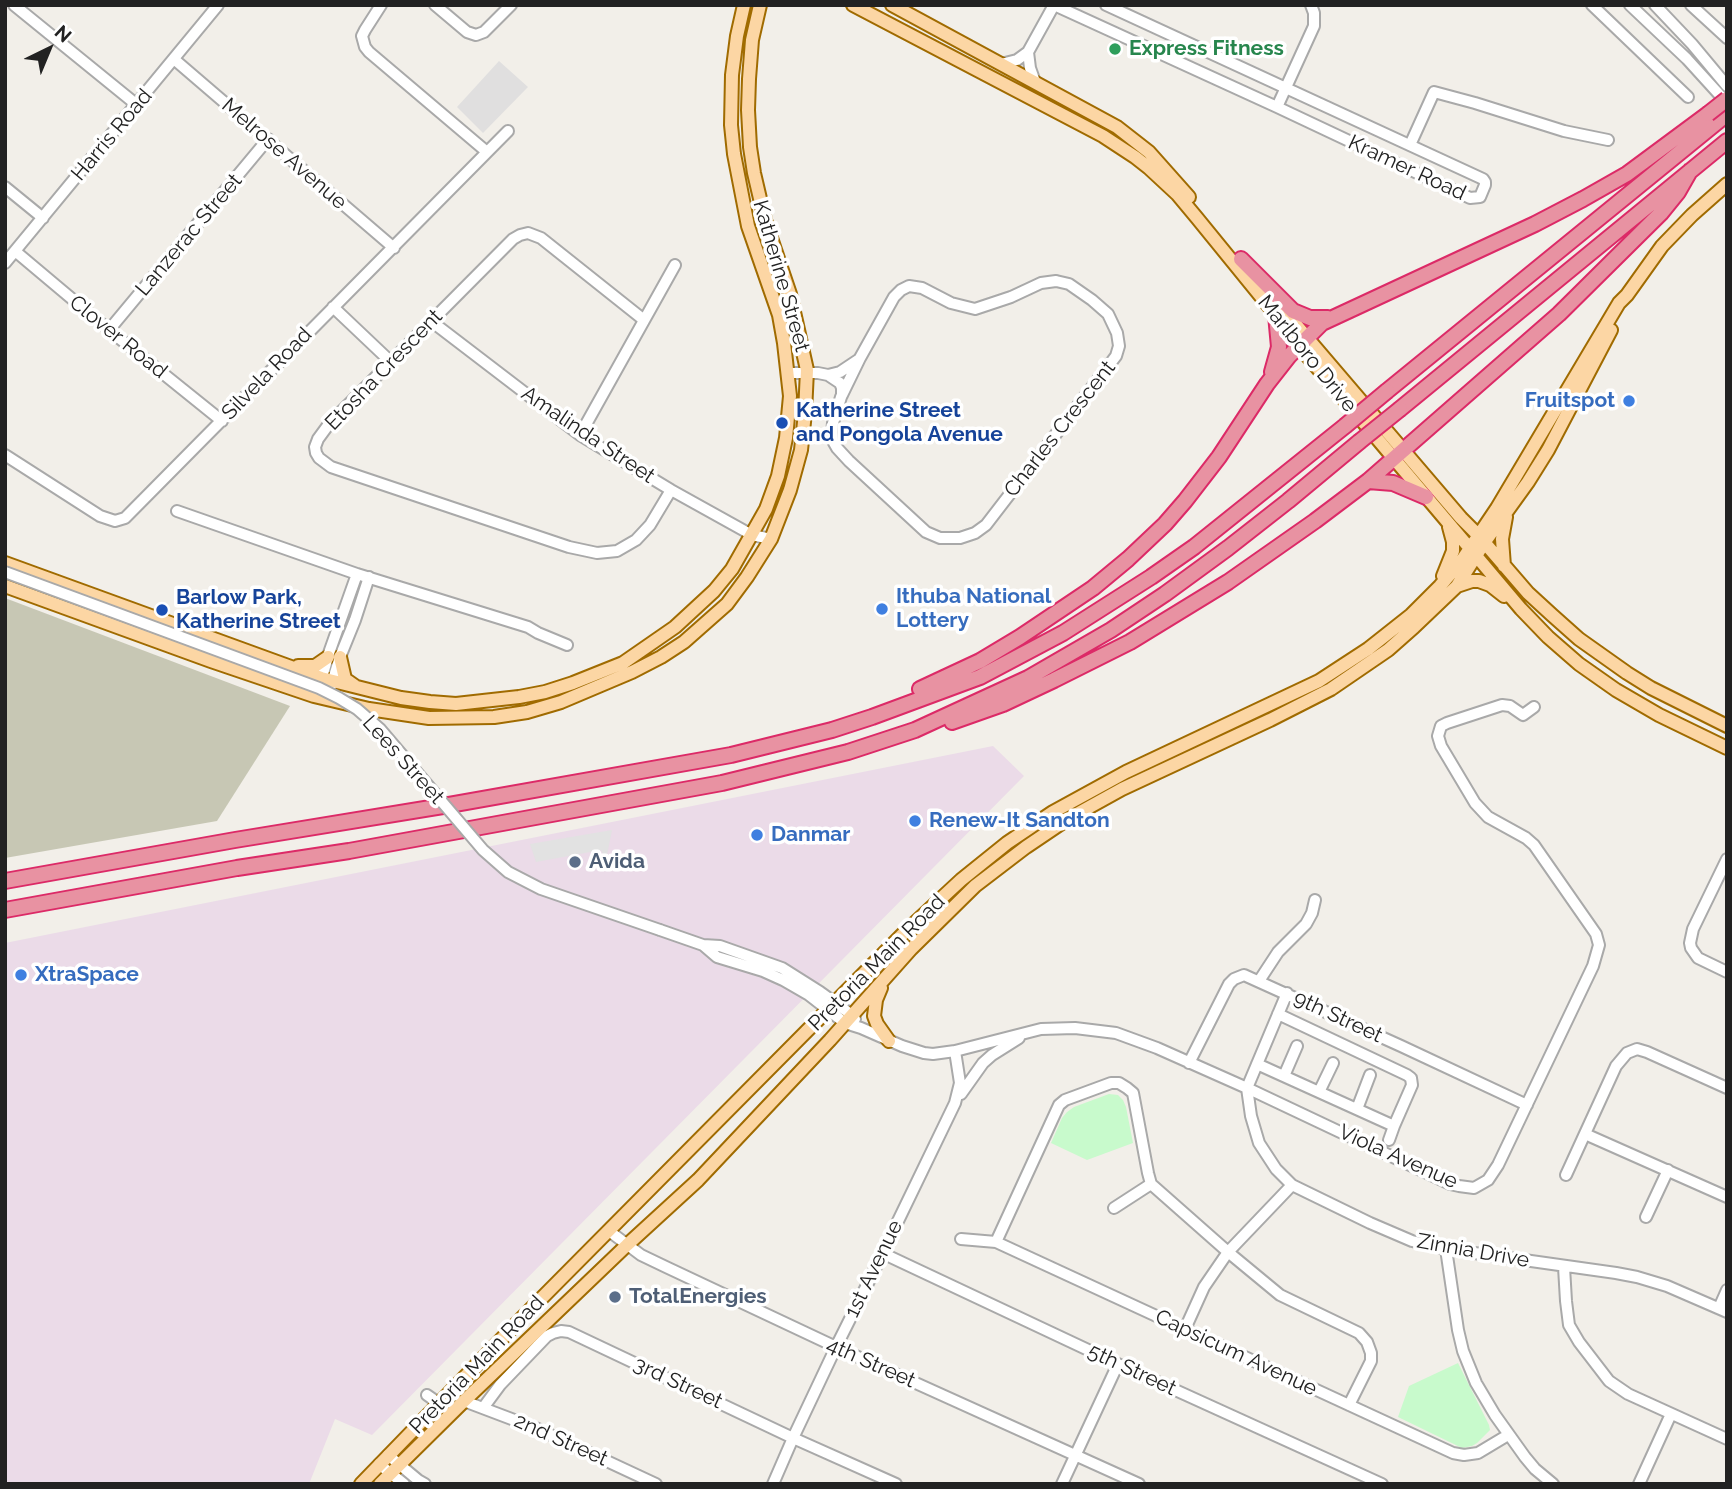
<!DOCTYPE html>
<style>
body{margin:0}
#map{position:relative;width:1732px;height:1489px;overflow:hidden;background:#f2efe9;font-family:Raleway,sans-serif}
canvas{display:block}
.frame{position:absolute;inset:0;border:7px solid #222;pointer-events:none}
.north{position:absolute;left:14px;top:14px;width:70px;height:70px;-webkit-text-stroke:5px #fff;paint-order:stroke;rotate:43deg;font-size:19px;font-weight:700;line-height:28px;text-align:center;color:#222}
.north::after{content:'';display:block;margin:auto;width:24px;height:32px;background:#222;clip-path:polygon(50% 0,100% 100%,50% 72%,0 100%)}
</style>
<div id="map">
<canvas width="1732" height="1489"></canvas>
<div class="frame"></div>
<div class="north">N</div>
</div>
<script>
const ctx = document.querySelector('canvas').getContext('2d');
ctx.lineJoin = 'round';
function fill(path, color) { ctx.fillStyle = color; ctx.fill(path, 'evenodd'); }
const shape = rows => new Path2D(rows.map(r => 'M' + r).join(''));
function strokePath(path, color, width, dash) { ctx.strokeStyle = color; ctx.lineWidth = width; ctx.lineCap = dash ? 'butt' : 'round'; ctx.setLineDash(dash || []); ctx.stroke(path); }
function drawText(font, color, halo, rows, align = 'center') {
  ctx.font = font + ' Raleway,sans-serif'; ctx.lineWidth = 7; ctx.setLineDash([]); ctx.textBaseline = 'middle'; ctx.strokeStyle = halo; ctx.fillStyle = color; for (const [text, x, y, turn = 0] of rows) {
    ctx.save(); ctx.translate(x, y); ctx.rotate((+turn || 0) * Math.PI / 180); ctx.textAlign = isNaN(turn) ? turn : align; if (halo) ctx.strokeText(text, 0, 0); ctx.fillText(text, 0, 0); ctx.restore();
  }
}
fill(shape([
 [499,61,528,87,483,133,457,107]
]), '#e0dfdf');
fill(shape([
 [993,746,1024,776,372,1435,335,1419,309,1484,5,1484,5,943]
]), '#ebdbe8');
fill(shape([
 [5,598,290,706,217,821,5,858]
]), '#c7c7b4');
fill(shape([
 [1109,1094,1118,1095,1123,1100,1126,1107,1133,1143,1087,1160,1051,1143,1062,1118,1067,1112,1074,1107],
 [1458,1363,1489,1425,1490,1430,1477,1443,1472,1446,1462,1448,1398,1417,1409,1386]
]), '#c8facc');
fill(shape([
 [612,830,606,860,601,850,536,862,530,844]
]), '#e2e2e2');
const minor = shape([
 [14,5,137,105],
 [381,5,365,30,362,36,365,47,369,52,487,152],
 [435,5,467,32,476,35,484,32,511,5],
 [1054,5,1277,107,1470,198,1480,197,1485,185,1485,182,1483,179,1106,5],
 [1592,5,1688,97],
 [1630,5,1687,59,1727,103],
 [1655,5,1692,44,1727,86],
 [1691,5,1727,38],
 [1028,52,1030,68,1035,82],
 [175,60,394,248],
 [1001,64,1017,60,1028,52,1054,5],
 [1277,107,1314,26,1314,13,1311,5],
 [1410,145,1434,92,1475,103,1564,131,1608,140],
 [5,187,43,218],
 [15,251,109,330,222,421],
 [5,263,218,5],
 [1056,281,1069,284,1092,300,1108,314,1117,333,1119,346,1116,356,986,525,975,533,960,538,940,538,926,532,849,461,837,448,833,441,832,432,833,423,841,397,860,358,894,297,901,290,909,286,922,288,951,303,975,309,1011,297,1041,283,1056,281],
 [333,307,391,362],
 [644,320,541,238,528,233,520,235,513,239,329,424,318,439,315,447,316,453,319,458,331,467,569,547,597,553,617,551,636,540,650,525,671,490],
 [431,321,580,435,671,490,752,535,771,539],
 [109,330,268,139],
 [788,373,818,373,828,375,840,383,842,388,842,395],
 [828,375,840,372,858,360],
 [580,435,675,265],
 [5,455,100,516,115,521,125,518,508,131],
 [177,511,357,574,528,627,538,633,567,645],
 [320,684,329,653,357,574],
 [331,686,340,657,355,620,369,577],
 [1727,859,1693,929,1690,943,1691,948,1698,958,1727,972],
 [660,930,703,945,720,946,782,968,820,992,852,1015,855,1019],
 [703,945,717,957,763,971,783,980,809,995,845,1023,861,1028,902,1046,924,1053,933,1054,955,1051,1041,1029,1075,1028,1116,1033,1157,1048,1247,1088,1450,1184,1459,1186,1474,1188,1488,1180,1498,1165,1593,966,1599,945,1596,934,1534,845,1526,838,1488,817,1475,803,1441,746,1438,736,1441,726,1447,723,1502,705,1510,706,1523,715,1534,707],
 [1259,981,1278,952,1306,924,1312,913,1315,900],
 [1287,993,1247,1088,1251,1116,1259,1143,1276,1169,1292,1185,1370,1223,1412,1241,1446,1249,1616,1273,1637,1277,1667,1286,1727,1312],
 [1278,1014,1407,1075,1411,1078,1412,1085,1394,1126],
 [1189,1063,1229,984,1234,979,1244,975,1401,1046,1527,1105],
 [1257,1064,1394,1126,1389,1140],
 [1284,1076,1297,1046],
 [1319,1092,1333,1063],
 [961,1094,983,1063,992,1055,1019,1038],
 [1357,1109,1370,1075],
 [1585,1134,1727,1197],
 [1566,1175,1616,1066,1627,1053,1637,1049,1647,1052,1727,1088],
 [1114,1208,1151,1184],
 [1646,1217,1668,1170],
 [609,1231,641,1255,666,1267,836,1347,1139,1484],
 [961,1239,996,1242,1453,1453,1464,1455,1478,1453,1508,1435],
 [996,1242,1059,1105,1065,1100,1111,1083,1119,1083,1127,1088,1133,1093,1148,1173,1151,1184,1228,1252,1280,1295,1359,1333,1367,1342,1371,1353,1371,1361,1349,1405],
 [1446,1249,1458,1330,1463,1351,1476,1383,1495,1415,1525,1457,1535,1469,1553,1484],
 [882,1253,1118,1364,1382,1484],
 [1564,1267,1566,1301,1569,1325,1579,1342,1609,1381,1628,1394,1727,1439],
 [1719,1308,1727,1290],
 [1185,1329,1204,1287,1228,1252,1292,1185],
 [427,1395,440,1404],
 [464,1401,538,1429,656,1484],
 [483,1408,500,1385,547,1336,553,1333,561,1331,569,1332,793,1438,896,1484],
 [388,1455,418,1480,425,1484],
 [379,1464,404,1484],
 [773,1484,793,1438,836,1347,871,1277,955,1103,960,1083,955,1051],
 [1062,1484,1118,1364],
 [1639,1484,1671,1414]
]);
const major = shape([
 [853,5,1103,136,1135,157,1149,168,1177,194,1197,218,1276,315,1299,346,1521,609,1548,637,1579,664,1616,690,1659,715,1727,748],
 [892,5,1117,127,1149,152,1189,197],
 [1279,305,1461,518,1478,535,1528,593,1552,615,1579,639,1627,673,1651,688,1727,726],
 [5,563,321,678,401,698,430,702,456,704,519,697,545,692,573,683,623,663,675,627,714,591,732,569,766,509,778,476,786,438,790,396,784,343,779,315,748,226,734,154,731,125,732,75,737,36,744,5],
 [1504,566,1502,539,1506,517],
 [1443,576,1453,551,1453,542,1449,527],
 [5,586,211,661,314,696,369,709,429,718,494,717,527,712,561,702,632,672,661,657,684,642,727,604,747,577,771,539,790,490,801,450,805,413,807,370,790,294,765,220,754,173,750,147,748,110,749,79,752,40,760,5],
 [1457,586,1472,581,1479,581,1490,585,1504,596],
 [340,657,345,679,355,686],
 [298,666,315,666,328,657],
 [881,988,876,1000,874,1016,877,1024,889,1041],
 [361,1484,520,1320,906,931,961,880,1007,843,1053,812,1126,772,1319,681,1368,649,1411,615,1440,586,1462,560,1497,508,1619,303,1627,295,1662,246,1692,215,1727,184],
 [380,1484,464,1401,627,1245,698,1180,830,1040,911,949,975,886,1026,847,1066,820,1122,789,1270,720,1331,689,1388,650,1414,627,1457,586,1484,543,1528,482,1548,450,1611,330]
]);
const highway = shape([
 [1241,259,1293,311,1310,318,1328,318],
 [1272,372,1279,347,1276,315],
 [1387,391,1727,114],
 [1400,409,1727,141],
 [1368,481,1393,483,1426,497],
 [920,689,980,661,1020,637,1093,588,1128,559,1165,524,1185,501,1219,457,1267,384,1289,356,1322,323,1535,224,1583,199,1627,174,1708,114],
 [952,722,1003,704,1054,680,1130,642,1228,582,1315,521,1368,481,1559,314,1661,213,1678,192,1690,171],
 [5,881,235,840,449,805,731,755,832,730,872,717,980,677,1063,633,1151,577,1194,547,1345,426],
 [5,910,237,868,349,851,722,783,848,752,915,730,1028,678,1111,630,1165,594,1228,548,1288,501,1359,442]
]);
strokePath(minor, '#a9a9a9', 14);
strokePath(major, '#a06b00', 16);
strokePath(highway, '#dc2a67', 18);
strokePath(minor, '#fff', 10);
strokePath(major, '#fcd6a4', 12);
strokePath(highway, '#e892a2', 14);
const minorBridge = shape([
 [5,572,319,688,339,698,357,709,380,729,483,850,508,872,541,889,660,930]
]);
const highwayBridge = shape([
 [1708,114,1727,99],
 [1345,426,1387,391],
 [1359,442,1400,409]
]);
strokePath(minorBridge, '#a9a9a9', 14, []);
strokePath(highwayBridge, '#dc2a67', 18, []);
strokePath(minorBridge, '#fff', 10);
strokePath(highwayBridge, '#e892a2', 14);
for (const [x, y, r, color] of [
 [1115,49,7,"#2e9e5b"],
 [1629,401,7,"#3f7fe0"],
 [782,423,7,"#1a4fb4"],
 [882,609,7,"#3f7fe0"],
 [162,610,7,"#1a4fb4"],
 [915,821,7,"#3f7fe0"],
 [757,835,7,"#3f7fe0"],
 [575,862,7,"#5c6f8a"],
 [21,975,7,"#3f7fe0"],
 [615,1297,7,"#5c6f8a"]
]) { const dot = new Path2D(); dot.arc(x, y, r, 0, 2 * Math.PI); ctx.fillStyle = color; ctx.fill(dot); strokePath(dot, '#fff', 2.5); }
drawText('bold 21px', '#27864d', '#fff', [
 ["Express Fitness",1129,49]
], 'left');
drawText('21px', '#222', '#fff', [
 ["Harris Road",112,135,-50],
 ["Melrose Avenue",284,154,41],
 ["Kramer Road",1407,168,25],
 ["Lanzerac Street",189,235,-50],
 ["Katherine Street",781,276,74],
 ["Clover Road",118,337,39],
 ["Marlboro Drive",1307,354,51],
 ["Etosha Crescent",384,370,-46],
 ["Silvela Road",267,374,-46],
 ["Charles Crescent",1060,429,-52],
 ["Amalinda Street",588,435,34],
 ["Lees Street",403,760,48],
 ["Pretoria Main Road",877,963,-45],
 ["9th Street",1338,1017,25],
 ["Viola Avenue",1398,1157,24],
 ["Zinnia Drive",1473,1251,10],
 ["1st Avenue",874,1269,-64],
 ["Capsicum Avenue",1236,1353,25],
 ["4th Street",871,1363,24],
 ["Pretoria Main Road",477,1365,-46],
 ["5th Street",1132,1370,25],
 ["3rd Street",678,1383,25],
 ["2nd Street",561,1440,24]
]);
drawText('bold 21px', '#366cbe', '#fff', [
 ["Fruitspot",1615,401,"right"],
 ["Ithuba National",896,597],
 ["Lottery",896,621],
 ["Renew-It Sandton",929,821],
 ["Danmar",771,835],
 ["XtraSpace",35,975]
], 'left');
drawText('bold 21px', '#164399', '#fff', [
 ["Katherine Street",796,411],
 ["and Pongola Avenue",796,435],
 ["Barlow Park,",176,598],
 ["Katherine Street",176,622]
], 'left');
drawText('bold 21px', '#4e5e75', '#fff', [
 ["Avida",589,862],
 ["TotalEnergies",629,1297]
], 'left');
</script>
